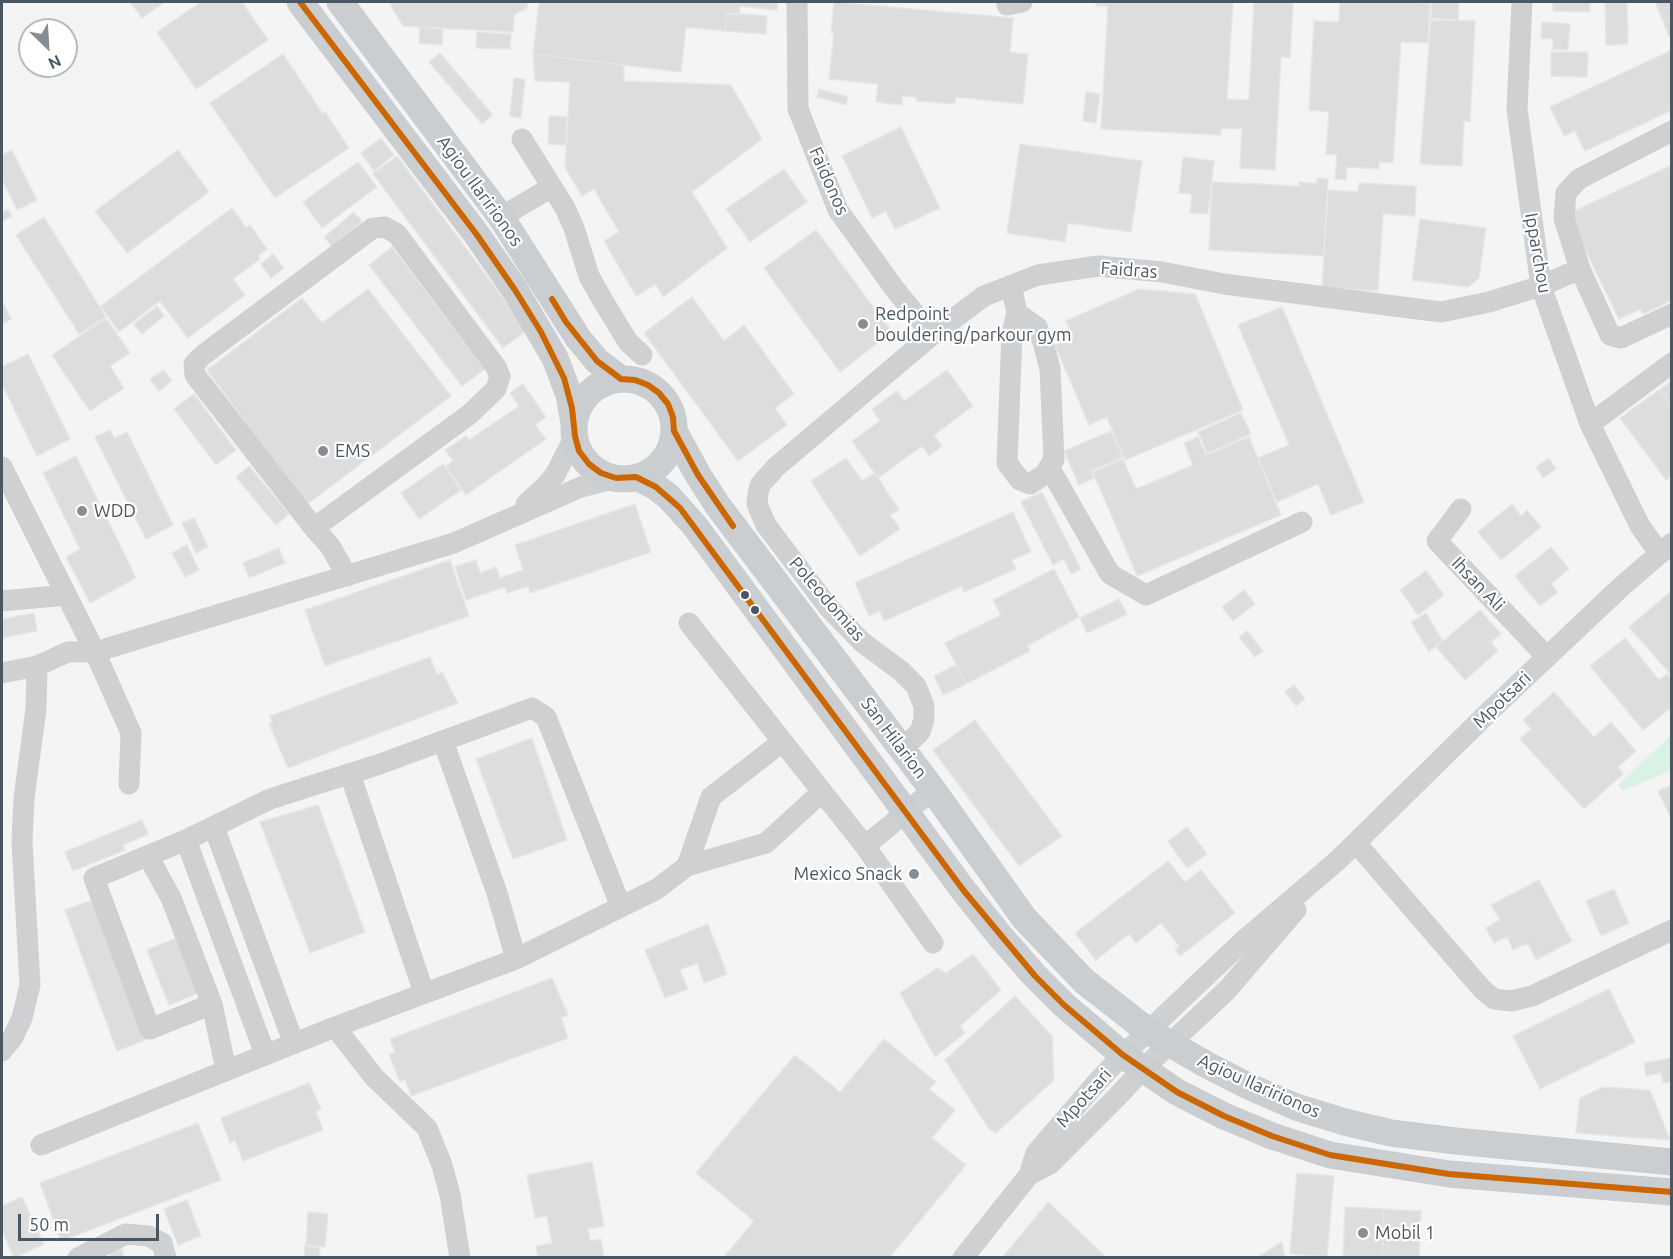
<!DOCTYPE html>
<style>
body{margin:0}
#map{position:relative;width:1673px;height:1259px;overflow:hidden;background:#f4f4f4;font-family:Ubuntu,sans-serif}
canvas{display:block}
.frame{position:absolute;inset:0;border:3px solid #4a5661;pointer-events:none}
.north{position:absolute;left:18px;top:18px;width:60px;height:60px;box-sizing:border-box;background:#fff;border:2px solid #b7bbc0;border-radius:50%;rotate:155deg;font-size:16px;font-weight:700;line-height:24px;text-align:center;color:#4a5661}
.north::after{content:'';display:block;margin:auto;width:21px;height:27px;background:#868d94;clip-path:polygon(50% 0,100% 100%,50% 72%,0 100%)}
.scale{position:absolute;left:18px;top:1214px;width:141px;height:27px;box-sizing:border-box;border:3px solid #4a5661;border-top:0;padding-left:8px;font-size:18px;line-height:21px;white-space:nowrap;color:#4a5661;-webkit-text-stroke:4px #fff;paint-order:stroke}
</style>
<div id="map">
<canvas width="1673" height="1259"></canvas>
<div class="frame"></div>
<div class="north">N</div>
<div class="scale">50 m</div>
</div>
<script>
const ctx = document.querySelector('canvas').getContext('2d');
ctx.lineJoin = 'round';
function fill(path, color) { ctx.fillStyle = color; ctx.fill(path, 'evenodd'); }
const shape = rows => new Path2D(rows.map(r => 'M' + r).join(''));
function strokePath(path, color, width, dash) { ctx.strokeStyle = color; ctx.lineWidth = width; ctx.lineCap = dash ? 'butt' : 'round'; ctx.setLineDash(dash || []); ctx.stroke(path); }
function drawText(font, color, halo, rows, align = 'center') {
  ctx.font = font + ' Ubuntu,sans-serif'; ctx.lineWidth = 4.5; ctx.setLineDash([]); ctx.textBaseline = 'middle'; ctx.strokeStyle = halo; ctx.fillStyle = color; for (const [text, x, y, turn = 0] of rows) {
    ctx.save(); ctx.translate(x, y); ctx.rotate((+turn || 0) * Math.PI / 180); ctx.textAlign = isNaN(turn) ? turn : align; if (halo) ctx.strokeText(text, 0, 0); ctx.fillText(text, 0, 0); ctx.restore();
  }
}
fill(shape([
 [1671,735,1671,770,1623,791,1618,785]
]), '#d9f2e3');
const building = shape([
 [130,2,165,2,142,18,130,2],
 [201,2,242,2,268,40,196,89,157,32,201,2],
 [389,2,527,2,527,8,514,15,513,32,403,26,389,2],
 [539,2,778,2,777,10,740,6,739,15,727,13,725,31,686,27,681,72,533,54,539,2],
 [834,2,1013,18,1010,52,1028,54,1023,104,956,97,955,104,916,101,917,97,902,96,902,105,876,102,878,84,829,79,834,33,831,33,834,2],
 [1096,2,1233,2,1227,99,1249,100,1254,2,1293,2,1290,58,1281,57,1275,170,1240,168,1242,129,1221,128,1221,135,1101,129,1108,6,1096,6,1096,2],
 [1340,2,1430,3,1428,43,1401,42,1393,163,1379,162,1379,169,1347,167,1346,180,1335,179,1337,155,1326,154,1329,112,1309,110,1314,21,1339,22,1340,2],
 [1432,2,1459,2,1458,20,1431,18,1432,2],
 [1553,2,1590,2,1590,12,1553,11,1553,2],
 [1605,2,1627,2,1628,44,1606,45,1605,2],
 [1655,2,1672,2,1672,35,1669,36,1655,2],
 [727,13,767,16,766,34,725,31,727,13],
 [1431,20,1475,21,1470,122,1464,121,1462,166,1420,164,1431,20],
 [1542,22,1570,24,1568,50,1553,49,1553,39,1541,38,1542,22],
 [420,27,443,29,442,45,419,43,420,27],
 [477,32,511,34,510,49,476,48,477,32],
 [1672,50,1672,110,1585,151,1575,131,1564,136,1550,107,1672,50],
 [1551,52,1588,52,1587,77,1551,76,1551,52],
 [440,53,493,115,482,124,429,62,440,53],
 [283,54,323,114,325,112,349,148,275,198,210,103,283,54],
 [533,54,624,65,624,81,731,85,762,139,692,192,727,248,663,297,656,284,636,296,604,241,619,232,594,189,582,196,565,167,570,82,535,81,533,54],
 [514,78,525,79,521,118,510,116,514,78],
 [819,89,848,97,846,105,817,97,819,89],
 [1086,92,1100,94,1096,123,1083,121,1086,92],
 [549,116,567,117,566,145,548,144,549,116],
 [901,127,940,208,895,229,886,211,872,218,842,156,901,127],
 [381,138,394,155,374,171,361,153,381,138],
 [1020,144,1142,161,1131,232,1068,223,1065,242,1007,233,1020,144],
 [12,150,37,200,17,210,2,179,2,155,12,150],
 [178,150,209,192,127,253,95,211,178,150],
 [397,156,527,330,503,348,373,174,397,156],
 [1183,157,1214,161,1208,214,1190,213,1192,194,1179,193,1183,157],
 [358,162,377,187,322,228,303,202,358,162],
 [1672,165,1672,300,1643,314,1640,309,1619,319,1568,214,1672,165],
 [784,169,807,202,750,242,726,209,784,169],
 [1317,178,1328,179,1324,256,1209,250,1212,182,1299,186,1299,182,1317,184,1317,178],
 [1359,183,1416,186,1415,216,1383,214,1378,291,1322,288,1328,190,1358,192,1359,183],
 [232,208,246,228,250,225,267,249,258,256,260,259,233,279,245,295,188,338,160,301,119,332,101,306,232,208],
 [8,209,12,216,2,221,2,213,8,209],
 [354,212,362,222,332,246,324,237,354,212],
 [44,217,106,317,79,334,16,235,44,217],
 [1420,219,1486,228,1479,278,1468,287,1412,280,1420,219],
 [816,230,892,332,840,372,764,268,816,230],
 [392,247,485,369,462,386,369,265,392,247],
 [273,254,284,268,271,278,261,264,273,254],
 [368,289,451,396,306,505,207,370,302,298,322,323,368,289],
 [1139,289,1195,294,1243,410,1125,460,1107,417,1089,425,1055,345,1073,337,1066,321,1139,289],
 [692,297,724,341,744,325,794,394,775,408,787,425,738,461,644,333,692,297],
 [2,301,11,319,2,324,2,301],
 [157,306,164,316,142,334,134,324,157,306],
 [1282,307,1364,502,1331,515,1318,484,1277,502,1258,458,1289,445,1238,325,1282,307],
 [106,318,130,353,110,366,124,388,90,411,52,355,106,318],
 [28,354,70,439,37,456,2,384,2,367,28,354],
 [164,370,172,381,159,391,150,379,164,370],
 [947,370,973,406,934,435,942,446,929,456,922,446,878,478,852,441,880,421,872,409,897,391,904,401,947,370],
 [1672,381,1672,406,1659,390,1672,381],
 [523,384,546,417,535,425,546,439,466,495,446,466,453,461,445,450,466,436,469,440,519,406,510,393,523,384],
 [1659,390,1672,406,1672,476,1666,480,1620,418,1659,390],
 [194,394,236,450,216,465,174,409,194,394],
 [1241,413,1251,434,1207,453,1198,432,1241,413],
 [110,430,114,438,127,432,173,525,146,539,95,437,110,430],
 [1111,431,1123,457,1091,471,1094,478,1079,485,1064,451,1111,431],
 [1198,437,1206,455,1249,437,1281,515,1137,576,1093,472,1123,459,1136,489,1193,465,1184,443,1198,437],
 [76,456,136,578,90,603,66,557,80,549,43,473,76,456],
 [846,458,862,481,875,473,899,510,890,515,900,529,860,556,811,481,846,458],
 [1549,458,1556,469,1543,478,1536,467,1549,458],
 [443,464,461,490,419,519,401,493,443,464],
 [249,466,289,514,276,525,236,477,249,466],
 [1042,492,1081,569,1071,574,1064,559,1053,565,1021,502,1042,492],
 [635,504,651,552,530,593,528,586,507,593,505,587,466,600,455,567,476,560,480,573,496,567,500,578,523,570,515,545,635,504],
 [1512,504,1521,516,1527,510,1541,527,1501,560,1478,532,1512,504],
 [1013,512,1031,552,1012,560,1016,569,964,592,962,586,884,621,880,611,869,616,855,583,1013,512],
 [194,518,208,547,196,553,182,523,194,518],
 [187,545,199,570,185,577,172,553,187,545],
 [1551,547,1569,569,1551,584,1558,592,1540,606,1515,576,1551,547],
 [279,548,285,563,249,578,243,563,279,548],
 [450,560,469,616,325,666,305,610,450,560],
 [1054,569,1079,617,1027,646,1030,651,966,684,945,643,1001,615,993,600,1054,569],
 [1426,571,1444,595,1418,615,1400,590,1426,571],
 [1244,590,1255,604,1233,621,1222,607,1244,590],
 [1669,593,1672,596,1672,676,1629,627,1669,593],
 [1119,599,1127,614,1087,633,1080,618,1119,599],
 [1480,610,1501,634,1491,642,1498,651,1465,680,1436,647,1480,610],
 [34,613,37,631,2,638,2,619,34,613],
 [1426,613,1442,640,1429,652,1411,622,1426,613],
 [1247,631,1263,651,1255,657,1239,637,1247,631],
 [1625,638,1659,680,1667,674,1672,679,1672,707,1643,730,1590,666,1625,638],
 [430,657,437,675,442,672,458,703,288,768,269,724,272,723,270,716,430,657],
 [956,665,966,684,943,695,934,676,956,665],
 [1294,685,1305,699,1296,706,1285,692,1294,685],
 [1554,692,1594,737,1611,722,1636,751,1618,767,1623,774,1584,809,1520,739,1531,729,1523,720,1554,692],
 [975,720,1062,836,1019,866,933,750,975,720],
 [532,738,567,840,513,859,476,759,532,738],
 [1672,785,1672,820,1658,791,1672,785],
 [318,805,365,932,310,953,260,822,318,805],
 [142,820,148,834,123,845,125,850,73,871,65,852,142,820],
 [1187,827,1207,854,1187,868,1168,841,1187,827],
 [1168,861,1185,882,1201,870,1235,913,1180,956,1175,949,1179,946,1161,923,1136,943,1129,934,1096,960,1075,933,1168,861],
 [1539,880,1572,941,1536,960,1528,943,1513,950,1507,937,1494,943,1486,928,1500,920,1491,905,1539,880],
 [1614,889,1629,923,1601,936,1586,901,1614,889],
 [98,898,150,1038,117,1051,65,910,98,898],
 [708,924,727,974,704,983,697,963,680,970,688,989,665,998,645,950,708,924],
 [179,937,201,992,169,1005,147,950,179,937],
 [973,954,1001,990,960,1026,965,1033,935,1057,900,993,937,968,946,973,973,954],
 [552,978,568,1015,561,1018,568,1038,411,1096,405,1079,400,1082,389,1054,395,1052,390,1039,552,978],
 [1609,989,1635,1042,1540,1089,1513,1036,1609,989],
 [1015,996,1052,1036,1054,1080,996,1133,989,1129,945,1060,1015,996],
 [884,1039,936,1082,929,1089,955,1110,932,1138,966,1165,889,1258,723,1258,754,1221,696,1173,795,1055,840,1092,884,1039],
 [1672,1058,1672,1082,1663,1083,1661,1073,1646,1076,1644,1063,1672,1058],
 [309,1083,321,1109,316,1112,323,1130,243,1161,235,1140,230,1143,221,1118,309,1083],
 [1603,1087,1650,1090,1670,1140,1576,1133,1580,1098,1603,1087],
 [198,1123,221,1180,61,1241,40,1183,198,1123],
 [592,1162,604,1226,588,1229,590,1241,601,1239,604,1258,538,1258,536,1246,552,1243,547,1216,535,1218,527,1175,592,1162],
 [1297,1173,1334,1176,1327,1257,1290,1254,1297,1173],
 [22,1197,44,1244,14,1258,2,1230,2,1206,22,1197],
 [187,1200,201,1236,178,1245,164,1209,187,1200],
 [1048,1202,1107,1258,1002,1258,1048,1202],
 [1345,1207,1384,1209,1382,1258,1343,1258,1345,1207],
 [1384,1209,1421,1211,1419,1258,1382,1258,1384,1209],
 [308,1212,328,1214,325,1247,306,1245,308,1212],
 [1282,1242,1285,1258,1256,1258,1282,1242],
 [305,1246,320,1248,319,1258,304,1258,305,1246],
 [122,1249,124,1258,111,1258,110,1252,122,1249]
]);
fill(building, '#ddddde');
strokePath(building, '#e5e6e7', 1.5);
strokePath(shape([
 [797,2,798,109,838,210,894,288,932,335],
 [1522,2,1517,109,1541,286,1590,424,1640,526,1659,553],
 [1007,5,1022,2],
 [1672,131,1579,179,1566,193,1564,218,1580,269,1610,335,1621,338,1672,314],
 [522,139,565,208,574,228,589,276,603,301,628,342,642,355],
 [501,217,552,187],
 [1011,285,1017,313,1012,333,1007,463,1020,480,1030,484,1045,474,1054,459,1050,369,1043,342,1037,327,1017,313],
 [1590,424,1672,363],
 [2,467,95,652,131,733,129,784],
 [1049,467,1110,574,1146,595,1302,522],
 [526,504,546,486,555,475,575,436],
 [1461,509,1437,541,1547,657],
 [314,528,470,414,496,389,500,376,496,367,397,234,385,227,373,228,203,355,194,364,195,375,314,528,330,546,347,576],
 [2,601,66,595],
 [689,623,865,846,933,943],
 [2,673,37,666,68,652,95,652,454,543,581,487,616,478],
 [443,741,497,893,516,959],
 [902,749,920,732,924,719,924,706,916,686,901,671,862,642,829,608,766,525,757,504,758,494,760,485,776,467,932,335,984,296,1038,275,1098,266,1162,272,1224,284,1441,312,1489,302,1541,286,1580,269],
 [350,774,424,993],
 [214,827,294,1044],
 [186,840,265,1054],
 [1356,843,1482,989,1494,999,1511,1001,1532,996,1672,930],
 [865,846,933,790],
 [148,856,171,898,212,1004,226,1070],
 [687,866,711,797,782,742],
 [212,1004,150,1029,94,878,186,840,270,799,380,764,532,708,546,717,621,907],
 [335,1027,374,1077,427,1128,442,1165,450,1195,460,1258],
 [2,1051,13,1037,22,1018,30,985,22,841,24,798,36,709,37,666],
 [41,1145,335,1027,516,959,657,889,687,866,766,843,822,792],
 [1029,1175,1050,1164,1117,1097,1143,1069,1227,990,1296,910],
 [78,1258,126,1234,148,1236,162,1243,166,1258],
 [963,1258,1029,1175,1036,1153,1098,1081,1123,1055,1243,941,1337,861,1492,709,1621,587,1672,543]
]), '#ced0d2', 21);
strokePath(shape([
 [300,2,477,235,515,290,555,358,569,395,574,423],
 [340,2,501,217,578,338,597,361,621,379],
 '574 429a50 50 0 1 1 100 0a50 50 0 1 1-100 0Z',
 [674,431,698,475,718,506,933,790,1024,918,1084,981,1148,1031,1207,1065,1248,1086,1296,1107,1345,1122,1391,1133,1456,1141,1672,1162],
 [636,477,656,487,669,497,695,526,964,891,1000,936,1035,976,1064,1005,1123,1055,1143,1069,1177,1092,1224,1116,1272,1136,1330,1155,1449,1174,1672,1192]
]), '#caced1', 27);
strokePath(shape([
 [300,2,477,235,515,290,541,332,564,378,572,408,575,436,579,451,589,464,601,473,616,478,636,477,656,487,680,508,964,891,1035,976,1064,1005,1123,1055,1177,1092,1224,1116,1272,1136,1330,1155,1449,1174,1672,1192],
 [552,299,566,322,597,361,621,379,635,380,648,385,659,393,668,404,673,417,674,431,698,475,733,526]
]), '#c60', 6);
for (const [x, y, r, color] of [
 [863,324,6,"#868d94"],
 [323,451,6,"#868d94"],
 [82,511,6,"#868d94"],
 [745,595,5,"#4a5661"],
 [755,610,5,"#4a5661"],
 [914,874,6,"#868d94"],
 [1363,1233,6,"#868d94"]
]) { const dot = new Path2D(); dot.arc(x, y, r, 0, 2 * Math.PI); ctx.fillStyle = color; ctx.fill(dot); strokePath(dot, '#fff', 2); }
drawText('18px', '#4a5661', '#fff', [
 ["Faidonos",829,181,66],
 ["Agiou Ilaririonos",480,191,54],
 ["Ipparchou",1538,253,80],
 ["Faidras",1129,270,4],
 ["Ihsan Ali",1478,584,46],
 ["Poleodomias",827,599,49],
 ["Mpotsari",1502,700,-44],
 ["San Hilarion",894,738,53],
 ["Agiou Ilaririonos",1259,1086,24],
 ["Mpotsari",1084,1098,-48]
]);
drawText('18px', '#4a5661', '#fff', [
 ["Redpoint",875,314],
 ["bouldering/parkour gym",875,335],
 ["EMS",335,451],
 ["WDD",94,511],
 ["Mexico Snack",902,874,"right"],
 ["Mobil 1",1375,1233]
], 'left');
</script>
